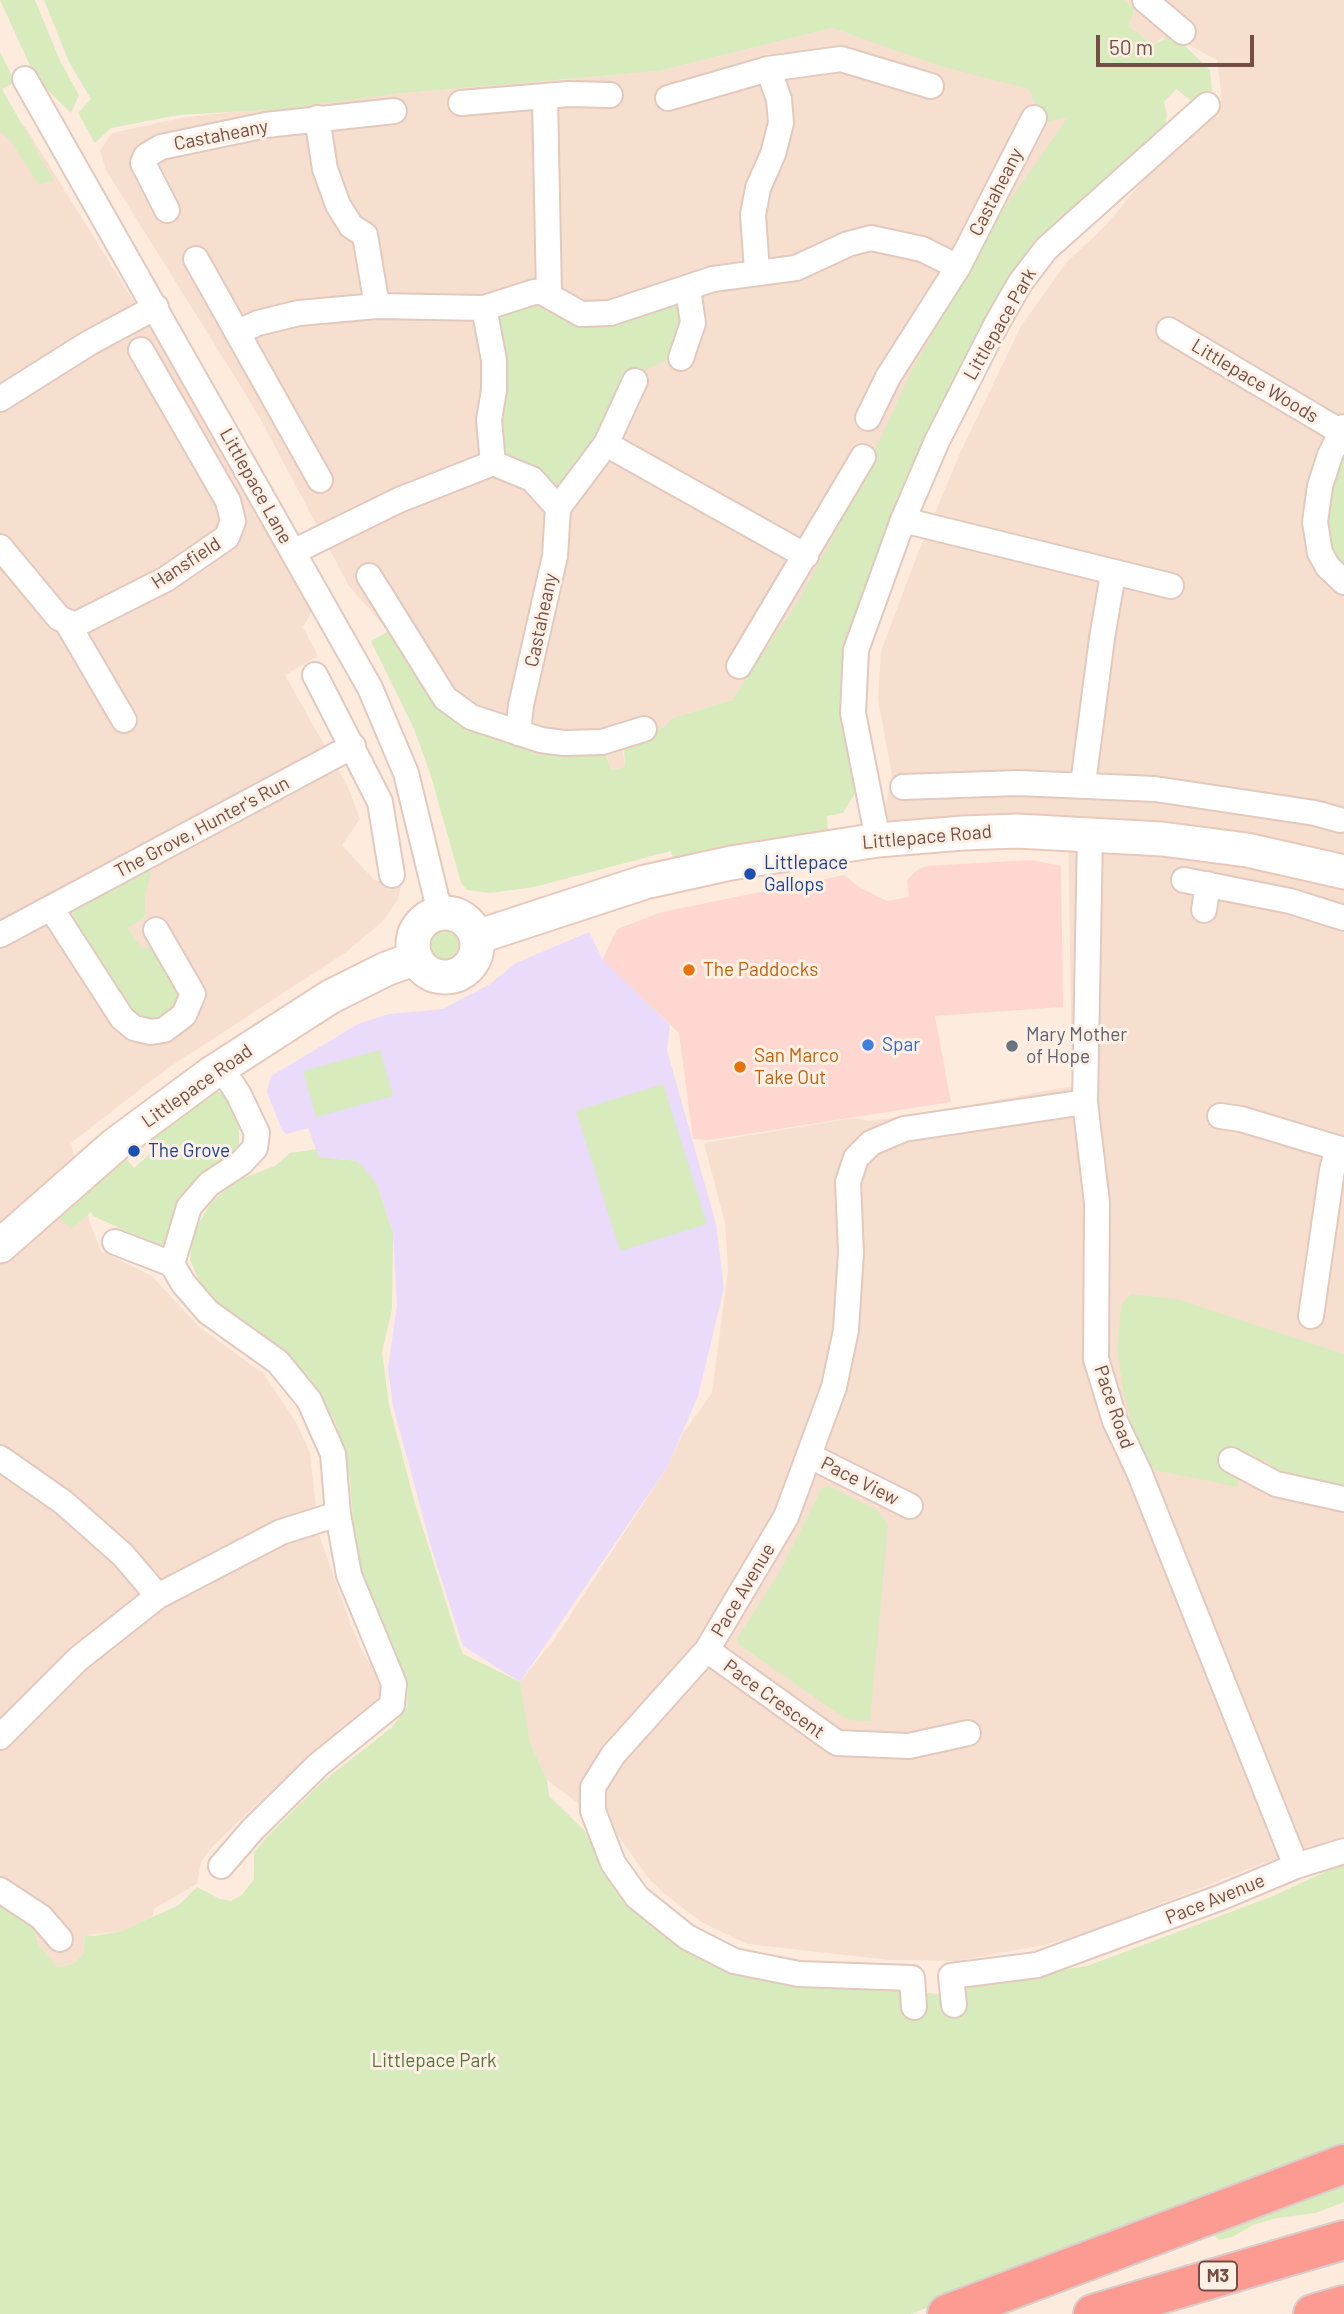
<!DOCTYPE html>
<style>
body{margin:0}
#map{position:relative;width:1344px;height:2314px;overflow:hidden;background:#fdecde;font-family:Barlow,sans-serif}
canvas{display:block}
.scale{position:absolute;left:1096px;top:35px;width:158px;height:32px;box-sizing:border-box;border:4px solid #744e45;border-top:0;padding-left:9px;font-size:21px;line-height:24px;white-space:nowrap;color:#744e45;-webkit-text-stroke:5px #fff0e5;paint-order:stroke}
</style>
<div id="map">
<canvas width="1344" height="2314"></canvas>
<div class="scale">50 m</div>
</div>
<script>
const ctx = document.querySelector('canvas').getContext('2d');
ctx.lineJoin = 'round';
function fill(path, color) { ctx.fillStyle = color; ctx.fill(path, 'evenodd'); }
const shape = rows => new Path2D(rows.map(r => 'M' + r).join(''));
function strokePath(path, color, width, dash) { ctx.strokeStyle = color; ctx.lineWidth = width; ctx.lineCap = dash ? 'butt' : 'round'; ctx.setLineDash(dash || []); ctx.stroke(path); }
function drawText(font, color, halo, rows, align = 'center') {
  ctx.font = font + ' Barlow,sans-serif'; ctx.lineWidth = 6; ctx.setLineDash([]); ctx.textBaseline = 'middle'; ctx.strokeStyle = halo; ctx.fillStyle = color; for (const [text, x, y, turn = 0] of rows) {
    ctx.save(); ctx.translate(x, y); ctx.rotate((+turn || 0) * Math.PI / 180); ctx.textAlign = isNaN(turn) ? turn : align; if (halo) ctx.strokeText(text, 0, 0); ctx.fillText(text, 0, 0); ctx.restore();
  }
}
fill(shape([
 [1124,0,1344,0,1344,1836,1264,1863,1089,1932,1044,1945,957,1961,890,1960,747,1944,701,1922,666,1895,649,1879,615,1831,547,1780,530,1742,520,1682,556,1637,668,1466,683,1433,712,1393,728,1270,725,1223,704,1143,854,1118,870,1121,923,1114,1072,1086,1068,819,881,828,892,776,878,699,881,651,918,553,961,451,1021,326,1066,263,1106,225,1174,143,1222,100,1217,60,1187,44,1162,38,1153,45,1129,26,1135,8],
 [832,28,952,69,1073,93,1086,123,912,446,732,700,672,718,664,727,623,751,625,767,612,770,606,754,578,757,535,754,413,658,349,586,256,411,106,170,100,151,112,133,180,118,394,94,659,71],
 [0,104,26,128,167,355,314,608,303,627,318,656,285,675,349,789,360,819,342,845,374,880,401,885,398,899,383,921,345,953,168,1068,71,1143,90,1223,101,1251,152,1276,199,1327,263,1373,296,1422,310,1453,319,1534,350,1623,363,1653,384,1684,385,1698,305,1759,213,1846,201,1862,197,1884,155,1908,152,1917,122,1931,85,1935,84,1953,73,1964,56,1967,39,1945,32,1925,0,1903]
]), '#f7dfcf');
fill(shape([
 [1031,860,1061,866,1063,1007,935,1016,951,1102,709,1140,693,1139,679,1033,602,960,617,929,662,912,844,875,859,887,887,901,909,897,907,880,917,870,927,866]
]), '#fed7d1');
fill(shape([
 [589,932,603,960,670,1025,667,1050,716,1224,724,1288,698,1396,668,1466,520,1682,463,1646,432,1550,393,1406,388,1368,397,1305,393,1233,377,1185,357,1161,319,1157,308,1128,286,1134,281,1128,267,1092,271,1076,358,1024,389,1014,443,1009,490,984,516,963]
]), '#e9dbf9');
fill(shape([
 [0,0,35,0,61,63,79,95,71,113,36,79],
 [44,0,1124,0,1135,8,1129,26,1153,45,1170,36,1181,42,1210,70,1212,91,1193,102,1176,89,1164,102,1167,115,1165,126,1036,244,890,528,847,635,841,702,857,790,843,813,827,816,828,832,673,858,671,851,534,887,490,893,467,890,461,883,431,776,414,729,371,641,389,631,395,632,434,695,514,738,535,754,578,757,579,753,603,749,612,770,625,767,624,746,664,727,672,718,732,700,797,603,845,515,912,370,1001,213,1068,117,1043,123,1029,89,940,66,832,28,659,71,394,94,283,109,178,115,111,128,95,143,78,113,91,99,69,62],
 [0,52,15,82,2,89,54,181,39,185,11,141,0,132],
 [533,300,588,324,610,326,669,300,687,305,672,358,636,374,606,432,566,486,547,483,503,454,497,446,498,318,503,312],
 [1344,449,1344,568,1337,562,1329,545,1324,518,1335,471],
 [146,866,151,874,145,896,145,917,127,928,142,948,155,948,181,992,177,1009,159,1020,148,1021,133,1019,77,929,73,914,75,909],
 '426 946a19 19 0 1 1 38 0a19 19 0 1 1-38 0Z',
 [380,1050,393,1096,316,1117,303,1071],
 [663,1084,707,1224,620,1251,576,1111],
 [212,1090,223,1093,232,1104,239,1122,239,1148,161,1247,93,1216,91,1212,71,1229,55,1214,122,1154,134,1168,154,1150,144,1138],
 [317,1149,319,1157,357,1161,368,1173,377,1185,393,1233,392,1309,382,1352,389,1405,414,1500,459,1644,463,1654,520,1682,530,1742,547,1780,549,1796,584,1830,623,1893,770,1977,938,1994,1090,1965,1273,1896,1344,1863,1344,2151,1132,2227,911,2314,0,2314,0,1903,32,1925,39,1945,57,1967,73,1964,84,1953,85,1935,94,1936,122,1931,179,1905,197,1887,220,1899,231,1901,242,1895,254,1879,254,1852,267,1837,321,1783,392,1727,407,1707,408,1687,402,1669,362,1576,355,1549,350,1479,336,1424,319,1391,307,1377,282,1360,267,1339,216,1303,201,1285,190,1260,193,1232,211,1203,225,1190,244,1178,275,1166,290,1153],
 [1131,1294,1177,1299,1344,1354,1344,1493,1271,1476,1269,1462,1241,1452,1238,1487,1155,1470,1137,1442,1124,1395,1117,1350,1121,1305],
 [828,1486,877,1510,888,1525,870,1721,850,1720,834,1711,740,1645,737,1639,779,1573,822,1488],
 [1344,2169,1344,2202,1316,2213,1277,2218,1253,2225,1232,2237,1219,2240,1213,2234]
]), '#d7ebbd');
const street = shape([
 [1145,0,1183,32],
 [25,79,370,688,406,773,440,913],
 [545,97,549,295],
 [668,98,768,69,841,59,931,86],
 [461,103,569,94,610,95],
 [317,118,325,169,338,205,351,226,365,235,377,306],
 [167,210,143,163,146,156,161,147,266,125,394,111],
 [196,259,320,480],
 [757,271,753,215,758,188,773,154,781,123,779,99,768,69],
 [1169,330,1341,432],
 [238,332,258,323,299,313,377,306,484,308,534,292,542,292,581,314,610,313,713,279,796,268,848,244,871,238,922,249,958,267],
 [681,358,693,323,688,289],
 [0,399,89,343,156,307],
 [868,418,888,377,958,267,1034,118],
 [1344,427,1330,455,1320,486,1315,522,1320,553,1328,567,1344,582],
 [606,444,635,381],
 [493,463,532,479,558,508],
 [903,520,1171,586],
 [0,547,59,618,75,625,166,579,227,537,233,521,228,501,141,350],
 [293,552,399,500,493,463,489,420,494,390,494,360,484,308],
 [369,576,445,698,471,717,541,740,564,743,602,742,644,729],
 [68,624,124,720],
 [739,666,863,457],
 [315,675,380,802,392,875],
 [518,733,521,705,555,556,558,508,606,444,806,556],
 [1083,784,1102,638,1113,574],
 [903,787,1018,783,1155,789,1315,813,1340,820],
 [1090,834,1085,1102,1097,1203,1096,1359,1115,1421,1139,1472,1296,1866],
 [878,840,853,713,856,650,903,520,937,441,996,325,1020,283,1046,249,1207,105],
 [1184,880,1290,901,1344,918],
 [51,908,122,1018,134,1028,151,1032,164,1030,184,1015,193,994,156,930],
 [1204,910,1208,884],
 [0,935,353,746],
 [1220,1116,1241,1119,1344,1150],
 [115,1242,172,1264,183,1283,208,1312,278,1362,309,1400,333,1454,338,1514,349,1575,394,1684,392,1705,318,1765,253,1829,221,1866],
 [172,1264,189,1207,209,1184,241,1163,255,1148,257,1133,239,1095,221,1067],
 [1311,1316,1332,1170,1338,1148],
 [810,1456,910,1506],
 [0,1458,63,1502,123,1555,158,1596],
 [1231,1460,1276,1484,1344,1499],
 [707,1650,837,1743,909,1746,968,1733],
 [0,1737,78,1659,158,1596,281,1532,338,1514],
 [0,1890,41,1917,60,1939],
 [954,2005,951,1976,1037,1965,1222,1897,1296,1866,1344,1851],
 [914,2007,912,1978,799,1974,734,1961,687,1937,637,1897,613,1863,593,1811,593,1787,613,1755,707,1650,786,1517,834,1387,846,1330,851,1252,848,1182,856,1158,871,1143,904,1129,1085,1102]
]);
const secondary = shape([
 '413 945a32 32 0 1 1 64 0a32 32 0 1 1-64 0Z',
 [477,937,645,882,731,863,878,840,963,833,1017,831,1162,839,1247,850,1344,872],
 [0,1246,116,1144,212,1073,330,997,386,969,416,958]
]);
const highway = shape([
 [947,2314,1344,2164],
 [1093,2314,1344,2240],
 [1313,2314,1344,2305]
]);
strokePath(street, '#e3c8bd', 28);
strokePath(secondary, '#e9c8ba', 37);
strokePath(highway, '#d8cdcb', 42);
strokePath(street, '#fff', 24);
strokePath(secondary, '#fff', 33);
strokePath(highway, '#fb9b91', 38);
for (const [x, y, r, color] of [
 [750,874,7,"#1a4fb4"],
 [689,970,7,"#e8710a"],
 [868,1045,7,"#3f7fe0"],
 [1012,1046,7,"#6b7280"],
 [740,1067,7,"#e8710a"],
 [134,1151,7,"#1a4fb4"]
]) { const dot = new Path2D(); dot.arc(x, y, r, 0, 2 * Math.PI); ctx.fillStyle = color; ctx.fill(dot); strokePath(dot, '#fff0e5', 2.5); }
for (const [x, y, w] of [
 [1218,2276,38]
]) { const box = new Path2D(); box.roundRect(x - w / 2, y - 14.5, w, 29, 5); ctx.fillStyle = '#fff0e5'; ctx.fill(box); strokePath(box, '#744e45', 2); }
drawText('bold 18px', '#744e45', null, [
 ["M3",1218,2276]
]);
drawText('19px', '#744e45', '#fff0e5', [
 ["Castaheany",221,135,-11],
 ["Castaheany",996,192,-63],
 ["Littlepace Park",1000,324,-60],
 ["Littlepace Woods",1255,381,31],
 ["Littlepace Lane",256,486,61],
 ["Hansfield",186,563,-33],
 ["Castaheany",541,620,-78],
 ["The Grove, Hunter's Run",202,827,-28],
 ["Littlepace Road",927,837,-5],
 ["Littlepace Road",197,1086,-35],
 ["Pace Road",1114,1407,71],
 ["Pace View",860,1481,27],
 ["Pace Avenue",743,1590,-59],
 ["Pace Crescent",774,1699,36],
 ["Pace Avenue",1215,1899,-22]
]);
drawText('19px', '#164399', '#fff0e5', [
 ["Littlepace",764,863],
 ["Gallops",764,885],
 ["The Grove",148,1151]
], 'left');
drawText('19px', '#c56008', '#fff0e5', [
 ["The Paddocks",703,970],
 ["San Marco",754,1056],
 ["Take Out",754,1078]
], 'left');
drawText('19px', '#5b616d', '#fff0e5', [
 ["Mary Mother",1026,1035],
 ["of Hope",1026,1057]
], 'left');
drawText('19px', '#366cbe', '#fff0e5', [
 ["Spar",882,1045]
], 'left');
drawText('19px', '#56743b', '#fff0e5', [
 ["Littlepace Park",434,2061]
]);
</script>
